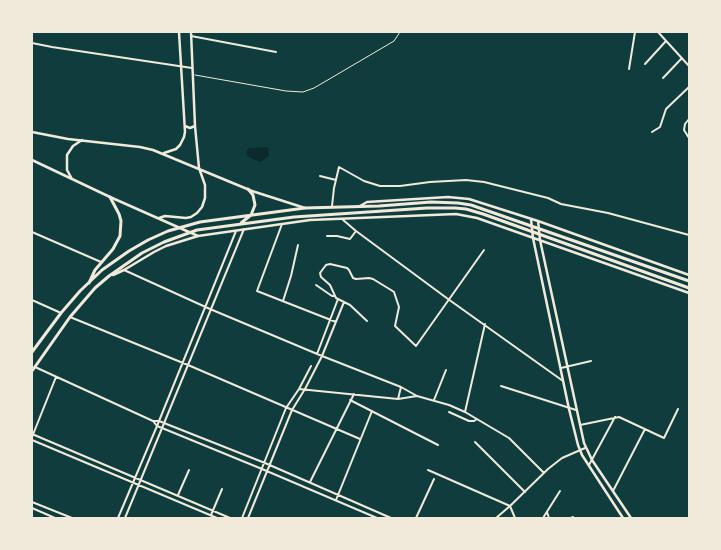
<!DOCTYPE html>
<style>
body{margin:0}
#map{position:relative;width:721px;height:550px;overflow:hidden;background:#0f3d3e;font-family:"PT Sans",sans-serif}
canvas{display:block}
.frame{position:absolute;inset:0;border:33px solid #f1e9da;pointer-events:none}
</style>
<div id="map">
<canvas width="721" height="550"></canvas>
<div class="frame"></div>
</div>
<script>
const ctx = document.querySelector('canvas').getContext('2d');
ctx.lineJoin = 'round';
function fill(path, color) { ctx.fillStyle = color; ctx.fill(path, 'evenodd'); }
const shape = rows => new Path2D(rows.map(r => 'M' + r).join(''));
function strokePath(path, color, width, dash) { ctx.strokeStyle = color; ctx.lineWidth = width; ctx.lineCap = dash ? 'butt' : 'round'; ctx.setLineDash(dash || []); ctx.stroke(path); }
fill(shape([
 [268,147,269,156,260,162,249,157,246,154,248,148]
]), '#0a2a2b');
strokePath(shape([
 [195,75,286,91,303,92,314,88,326,81,394,41,400,32]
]), '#f1e9da', 1);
strokePath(shape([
 [658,32,689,66],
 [191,36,276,52],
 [32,43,52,47,192,68],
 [645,64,666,41],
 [629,69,635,32],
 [663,78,682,58],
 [689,119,685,124,684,130,689,138],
 [652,132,660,127,666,109,689,87],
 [320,176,336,180],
 [332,206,334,188,339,167,364,181,380,186,400,186,430,182,466,180,484,182,548,198,561,204,608,213,689,235],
 [342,219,356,231,448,299,563,381],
 [282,224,257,291,336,322],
 [32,232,101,262],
 [327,236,337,236,350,239,356,231],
 [124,270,210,309,322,356,401,387,417,396,449,405,465,412,509,438,544,473],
 [316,285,332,296,335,296],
 [32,300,61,313],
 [283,301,291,276,298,245],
 [70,317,188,365,360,439],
 [367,321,350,305,336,298,330,285,321,277,320,273,326,265,330,264,347,268,349,270,353,278,356,279,369,278,373,279,391,290,394,292,399,307,395,326,416,346,484,250],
 [317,354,338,299],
 [35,367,153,421,157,426,162,428,262,469,377,518],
 [561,368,591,361],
 [501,386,576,410],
 [299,389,398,399,417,396],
 [398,399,401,387],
 [350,400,438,445],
 [434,400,446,370],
 [449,412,469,421,474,421,477,419],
 [465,412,485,324],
 [153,421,159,421,164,423,265,463,391,518],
 [580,425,619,417,664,438,678,409],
 [32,434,230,518],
 [32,437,56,377],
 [32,440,217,518],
 [475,442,525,492],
 [589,465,615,417],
 [428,470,510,506,515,518],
 [310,482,354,394],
 [613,491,645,429],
 [178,495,189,470],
 [336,500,372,411],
 [32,502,72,518],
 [32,508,55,518],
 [547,512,549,518],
 [211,515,222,489],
 [118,518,157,426,236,231],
 [125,518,244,229],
 [242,518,286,408,299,389,311,366],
 [248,518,292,410,305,389,322,356,344,302],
 [416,518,434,479],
 [496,518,510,506,548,469,562,458,585,448],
 [543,518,560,491],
 [571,518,573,517]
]), '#f1e9da', 2);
strokePath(shape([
 [113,275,124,270,154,252,166,246,198,236]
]), '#f1e9da', 2.5);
strokePath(shape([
 [185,126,190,128,195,126],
 [32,132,68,139,140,147,153,150,252,191,305,208],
 [164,153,176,149,180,145,184,137,185,132,179,32],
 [32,160,110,197,198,236,310,220,456,214,477,218,689,293],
 [72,179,67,170,67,155,73,146,82,140],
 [360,206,367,202,448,197,469,199,538,221,689,275],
 [159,218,165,216,186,218,191,217,197,213,202,207,205,198,205,185,199,168,195,126,191,32],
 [531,219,533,238,569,409,578,445,582,455,623,518],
 [538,221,540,240,584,443,592,460,631,518]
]), '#f1e9da', 2.5);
strokePath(shape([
 [241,223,251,215,255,205,253,195,248,189],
 [89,283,95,270,113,249,120,236,121,221,119,214,110,197],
 [32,352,61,313,80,291,102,270,129,251,148,240,168,231,200,222,305,208,379,206,431,202,458,203,471,205,689,281],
 [32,371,70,317,95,288,109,276,142,253,164,242,197,230,294,217,427,208,455,208,466,209,483,214,689,288]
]), '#f1e9da', 3);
</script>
